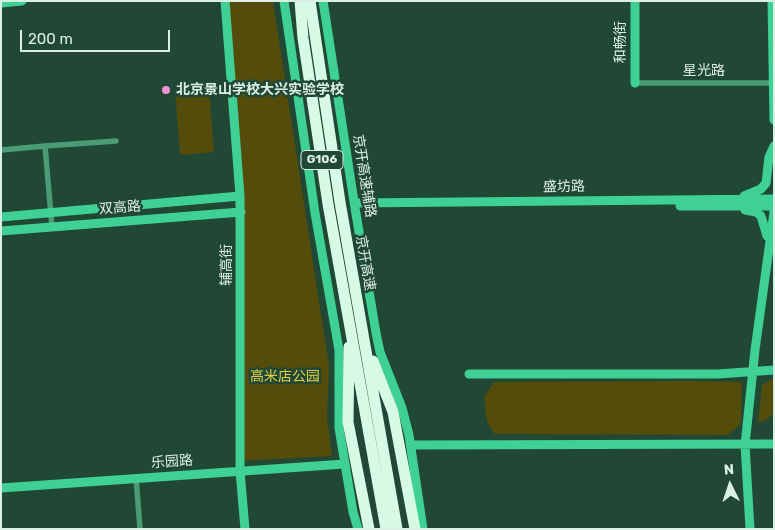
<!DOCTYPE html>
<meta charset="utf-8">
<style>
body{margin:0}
#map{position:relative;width:775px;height:530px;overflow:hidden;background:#214735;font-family:Rubik,sans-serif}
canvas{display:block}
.frame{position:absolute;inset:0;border:2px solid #dbf0e4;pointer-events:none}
.north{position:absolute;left:705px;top:460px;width:50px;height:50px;-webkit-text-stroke:4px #214735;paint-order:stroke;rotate:356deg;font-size:14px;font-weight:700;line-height:20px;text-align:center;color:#dbf0e4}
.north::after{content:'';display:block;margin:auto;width:18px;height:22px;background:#dbf0e4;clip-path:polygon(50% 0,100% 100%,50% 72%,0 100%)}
.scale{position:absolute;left:20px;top:30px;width:150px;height:22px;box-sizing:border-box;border:2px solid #dbf0e4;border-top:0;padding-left:6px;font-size:15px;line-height:18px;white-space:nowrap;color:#dbf0e4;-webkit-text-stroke:4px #214735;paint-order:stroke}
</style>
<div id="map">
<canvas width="775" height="530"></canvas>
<div class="frame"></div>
<div class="north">N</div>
<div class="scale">200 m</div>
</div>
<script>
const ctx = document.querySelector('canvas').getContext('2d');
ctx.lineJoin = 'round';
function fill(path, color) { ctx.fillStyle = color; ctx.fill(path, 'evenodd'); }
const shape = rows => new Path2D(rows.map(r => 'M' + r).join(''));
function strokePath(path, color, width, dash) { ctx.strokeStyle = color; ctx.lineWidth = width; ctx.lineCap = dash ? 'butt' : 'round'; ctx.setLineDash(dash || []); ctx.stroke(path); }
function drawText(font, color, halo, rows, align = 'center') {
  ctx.font = font + ' Rubik,"Noto Sans SC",sans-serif'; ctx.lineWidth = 5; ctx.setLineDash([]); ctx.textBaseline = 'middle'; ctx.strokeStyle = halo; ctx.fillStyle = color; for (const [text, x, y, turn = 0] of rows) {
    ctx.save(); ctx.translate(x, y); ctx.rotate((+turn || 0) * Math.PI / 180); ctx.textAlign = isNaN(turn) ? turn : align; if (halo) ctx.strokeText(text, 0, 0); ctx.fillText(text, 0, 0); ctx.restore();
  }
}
fill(shape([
 [225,1,273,1,329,366,327,417,332,456,240,461,241,233],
 [209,88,214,152,180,155,175,90],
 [774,378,774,413,766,420,758,423,762,385],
 [690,381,742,382,741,424,728,435,495,434,487,422,484,397,494,382]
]), '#544c0b');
strokePath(shape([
 [635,83,774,83],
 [1,150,45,146],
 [52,227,45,146,116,141],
 [136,478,140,529]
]), '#4a9c76', 5.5);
strokePath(shape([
 [225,1,240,196,240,471,245,529],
 [284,1,315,213,339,350,339,428,353,512,358,529],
 [323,1,355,208,376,333,380,352,402,408,409,435,423,529],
 [635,1,635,83],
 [772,1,774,120],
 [1,3,22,1],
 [744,196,761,189,766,183,769,157,774,146],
 [354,203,774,199],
 [680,206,774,206],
 [745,210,756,212,761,216,767,236],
 [1,217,240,196],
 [1,231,241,212],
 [469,374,718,374,774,370],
 [411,445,774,444],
 [1,488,344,464],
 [750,529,745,445,755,350,774,212]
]), '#3ed094', 9);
strokePath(shape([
 [300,1,303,38,328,204,386,529],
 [310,1,340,202,397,529],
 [349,347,348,422,369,529],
 [373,361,393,412,415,529]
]), '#d7fae7', 11);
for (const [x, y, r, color] of [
 [166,90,5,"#f591d2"]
]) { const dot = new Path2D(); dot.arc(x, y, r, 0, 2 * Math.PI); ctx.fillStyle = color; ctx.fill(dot); strokePath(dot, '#214735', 2); }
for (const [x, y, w] of [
 [322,160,42]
]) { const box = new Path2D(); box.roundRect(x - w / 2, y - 9.5, w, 19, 4); ctx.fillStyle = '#214735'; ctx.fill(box); strokePath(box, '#dbf0e4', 1); }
drawText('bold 12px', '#dbf0e4', null, [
 ["G106",322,160]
]);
drawText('14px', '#dbf0e4', '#214735', [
 ["和畅街",621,42,-90],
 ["星光路",704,71],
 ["京开高速辅路",364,176,81],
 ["盛坊路",564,187,-1],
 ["双高路",120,208,-4],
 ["京开高速",365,263,80],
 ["辅高街",227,265,-90],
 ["乐园路",172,462,-4]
]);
drawText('bold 14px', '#dbf0e4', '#214735', [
 ["北京景山学校大兴实验学校",176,90]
], 'left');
drawText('14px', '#dfcc43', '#214735', [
 ["高米店公园",285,377]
]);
</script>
